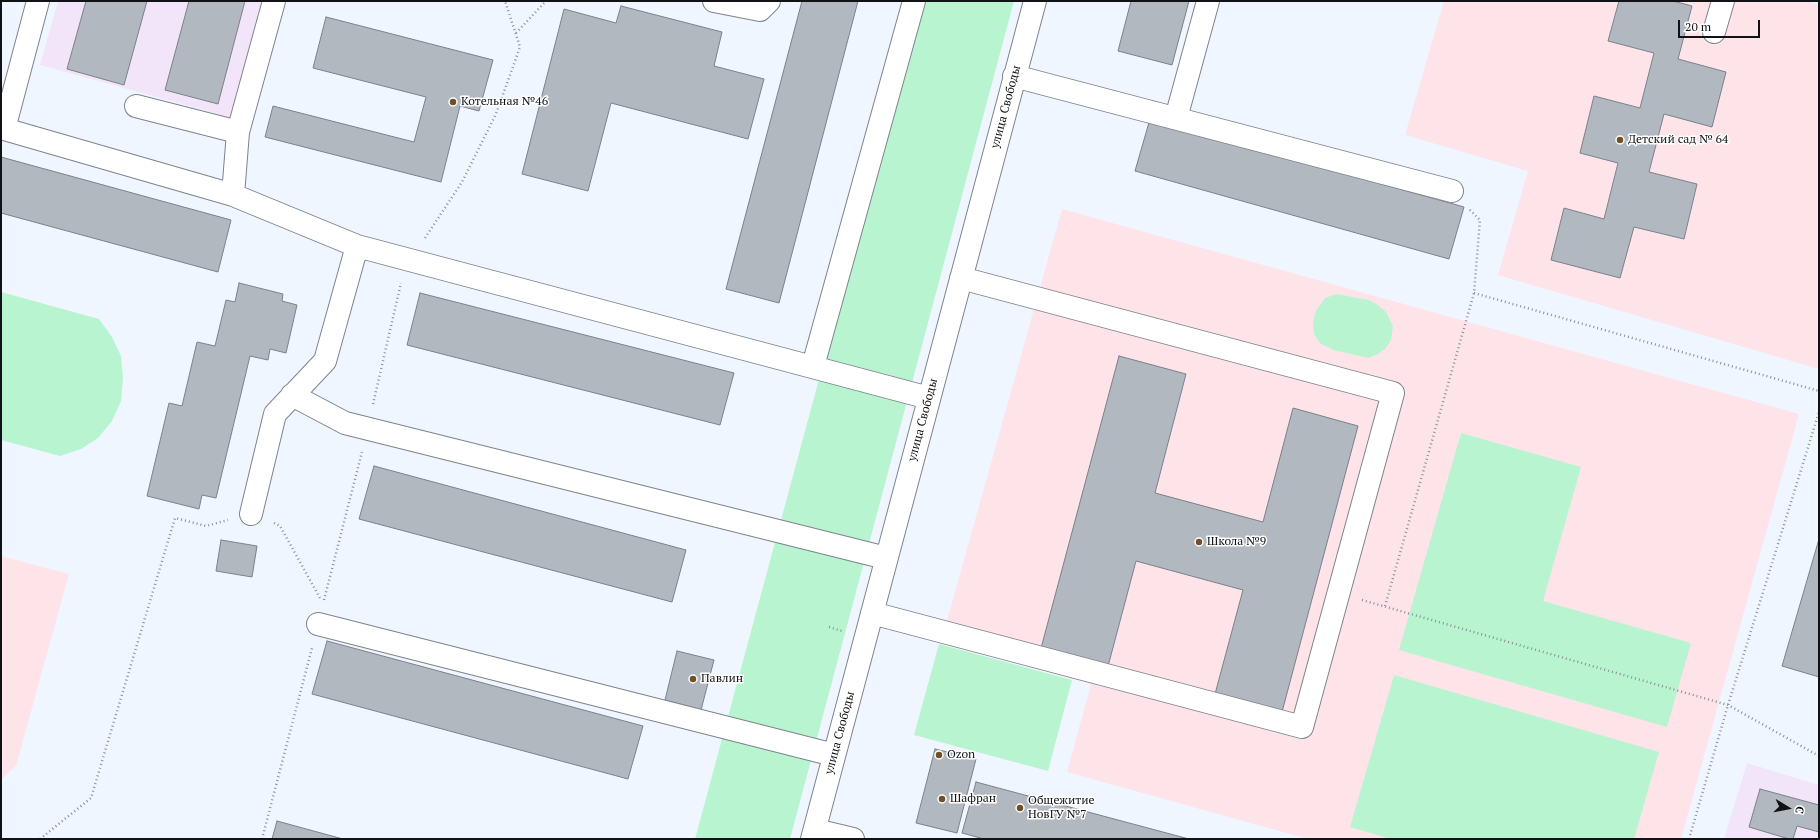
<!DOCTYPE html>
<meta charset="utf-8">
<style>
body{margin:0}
#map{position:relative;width:1820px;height:840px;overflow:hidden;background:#eff6ff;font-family:"PT Serif",serif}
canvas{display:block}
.frame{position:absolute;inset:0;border:2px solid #101215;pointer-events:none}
.north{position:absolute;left:1768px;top:788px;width:40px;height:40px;-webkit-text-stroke:3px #fff;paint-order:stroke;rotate:100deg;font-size:11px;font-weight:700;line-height:16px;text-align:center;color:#101215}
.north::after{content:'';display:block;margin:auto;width:14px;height:18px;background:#101215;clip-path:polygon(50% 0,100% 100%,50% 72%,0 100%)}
.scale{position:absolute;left:1678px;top:20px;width:82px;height:18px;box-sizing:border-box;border:2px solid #101215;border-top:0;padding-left:5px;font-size:12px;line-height:14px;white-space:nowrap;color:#101215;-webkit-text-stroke:3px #fff;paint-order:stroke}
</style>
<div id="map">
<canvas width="1820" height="840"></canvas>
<div class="frame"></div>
<div class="north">С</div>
<div class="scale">20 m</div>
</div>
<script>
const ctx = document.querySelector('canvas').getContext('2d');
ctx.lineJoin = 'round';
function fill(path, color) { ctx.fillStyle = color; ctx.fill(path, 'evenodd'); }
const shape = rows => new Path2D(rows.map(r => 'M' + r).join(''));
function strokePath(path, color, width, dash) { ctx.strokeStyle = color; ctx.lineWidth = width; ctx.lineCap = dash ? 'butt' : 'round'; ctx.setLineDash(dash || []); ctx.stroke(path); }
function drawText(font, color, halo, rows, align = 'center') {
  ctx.font = font + ' "PT Serif",serif'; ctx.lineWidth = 3; ctx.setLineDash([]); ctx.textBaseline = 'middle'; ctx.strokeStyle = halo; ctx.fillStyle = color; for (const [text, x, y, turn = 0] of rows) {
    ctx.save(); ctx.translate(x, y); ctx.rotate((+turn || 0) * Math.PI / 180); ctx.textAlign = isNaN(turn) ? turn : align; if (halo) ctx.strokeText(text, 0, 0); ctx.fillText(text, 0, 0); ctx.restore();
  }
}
fill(shape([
 [58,1,264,1,233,118,40,65],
 [1747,763,1819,785,1819,839,1724,839]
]), '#f3e5f9');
fill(shape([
 [1444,1,1806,1,1819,5,1819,369,1498,275,1528,171,1405,135],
 [1062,209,1799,414,1681,839,1308,839,1067,772,1091,684,941,642],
 [1,556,69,574,16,766,1,780]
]), '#fee3e9');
fill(shape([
 [921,1,1014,1,790,839,695,839],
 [1,292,99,319,112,337,121,356,123,378,121,401,112,421,98,438,81,449,60,456,1,440],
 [1337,294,1368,300,1375,303,1386,312,1393,326,1391,340,1386,348,1378,354,1368,358,1333,350,1320,343,1314,334,1313,322,1316,311,1325,298],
 [1461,433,1581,467,1543,601,1691,643,1667,727,1399,650],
 [939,644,1072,680,1048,771,914,735],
 [1394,675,1659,752,1634,839,1391,839,1350,827]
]), '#b9f4d0');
const building = shape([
 [86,1,147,1,124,85,67,69,86,1],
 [189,1,245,1,218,104,165,90,189,1],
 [802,1,858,1,779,303,726,289,802,1],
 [1131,1,1189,1,1172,65,1118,51,1131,1],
 [1619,1,1673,1,1692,6,1678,59,1726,72,1712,127,1664,114,1649,172,1697,184,1684,239,1634,227,1620,278,1551,260,1564,208,1604,219,1618,163,1580,153,1594,96,1640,108,1654,53,1608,41,1619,1],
 [621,6,722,32,714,66,764,79,748,139,611,103,588,191,522,174,564,9,616,23,621,6],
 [326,17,493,60,479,111,460,106,441,182,265,137,273,106,414,142,426,97,313,68,326,17],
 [1150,119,1464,207,1449,259,1135,171,1150,119],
 [1,157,231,220,218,272,1,213,1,157],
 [239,283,283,294,282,301,297,305,286,353,270,349,268,360,250,356,216,498,202,495,199,509,147,496,169,403,182,406,197,342,215,346,226,300,235,302,239,283],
 [420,293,734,373,720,425,407,345,420,293],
 [1119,356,1186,374,1155,493,1263,522,1293,408,1358,426,1282,712,1215,694,1243,590,1136,561,1107,670,1040,652,1119,356],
 [374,466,686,550,672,602,359,519,374,466],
 [1819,539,1819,677,1782,666,1819,539],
 [221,540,257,546,252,577,216,571,221,540],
 [327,641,643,726,628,779,312,694,327,641],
 [677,651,714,660,701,710,665,700,677,651],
 [935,749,976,759,957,833,916,823,935,749],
 [976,782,1189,839,984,839,962,833,976,782],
 [1760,789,1819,805,1819,832,1797,826,1793,839,1789,839,1749,827,1760,789],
 [277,821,343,839,272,839,277,821]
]);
fill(building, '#b1b8c0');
strokePath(building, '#7b8189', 1);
const minor = shape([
 [38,1,4,129,233,195],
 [714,1,760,10,769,1],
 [1714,32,1723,1],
 [1014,76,1452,191],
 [136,106,238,132,233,195,357,246,929,398],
 [1176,118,1208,1],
 [238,132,274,1],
 [813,366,914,1],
 [292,395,345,423,886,558],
 [251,514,275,414,325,361,357,246],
 [872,613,1302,727,1393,393,961,278],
 [318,624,834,755],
 [815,830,853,839],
 [812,839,1035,1]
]);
strokePath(minor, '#7e848c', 24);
strokePath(shape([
 [516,33,546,1],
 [425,238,462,182,496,114,520,47,505,1],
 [1474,293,1819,391],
 [373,404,401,283],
 [274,523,280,526,321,600],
 [324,600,362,452],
 [1362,600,1728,705,1819,756],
 [1385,606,1474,293,1480,220,1468,208],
 [829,627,842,631],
 [40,839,91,798,175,518,206,526,228,520],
 [262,839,312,648],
 [1689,839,1728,705,1819,412]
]), '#8b9097', 2.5, [1, 3]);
strokePath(minor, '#fff', 22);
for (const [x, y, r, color] of [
 [453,102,4,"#705026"],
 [1620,140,4,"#705026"],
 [1199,542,4,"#705026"],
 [693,679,4,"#705026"],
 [939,755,4,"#705026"],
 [942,799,4,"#705026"],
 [1020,808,4,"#705026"]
]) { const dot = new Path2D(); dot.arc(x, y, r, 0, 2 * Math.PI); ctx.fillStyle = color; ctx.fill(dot); strokePath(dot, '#fff', 1.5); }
drawText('12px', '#101215', '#fff', [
 ["Котельная №46",461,102],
 ["Детский сад № 64",1628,140],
 ["Школа №9",1207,542],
 ["Павлин",701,679],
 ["Ozon",947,755],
 ["Шафран",950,799],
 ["Общежитие",1028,801],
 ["НовГУ №7",1028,815]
], 'left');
drawText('12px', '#101215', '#fff', [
 ["улица Свободы",1006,107,-75],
 ["улица Свободы",923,420,-75],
 ["улица Свободы",840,733,-75]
]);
</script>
